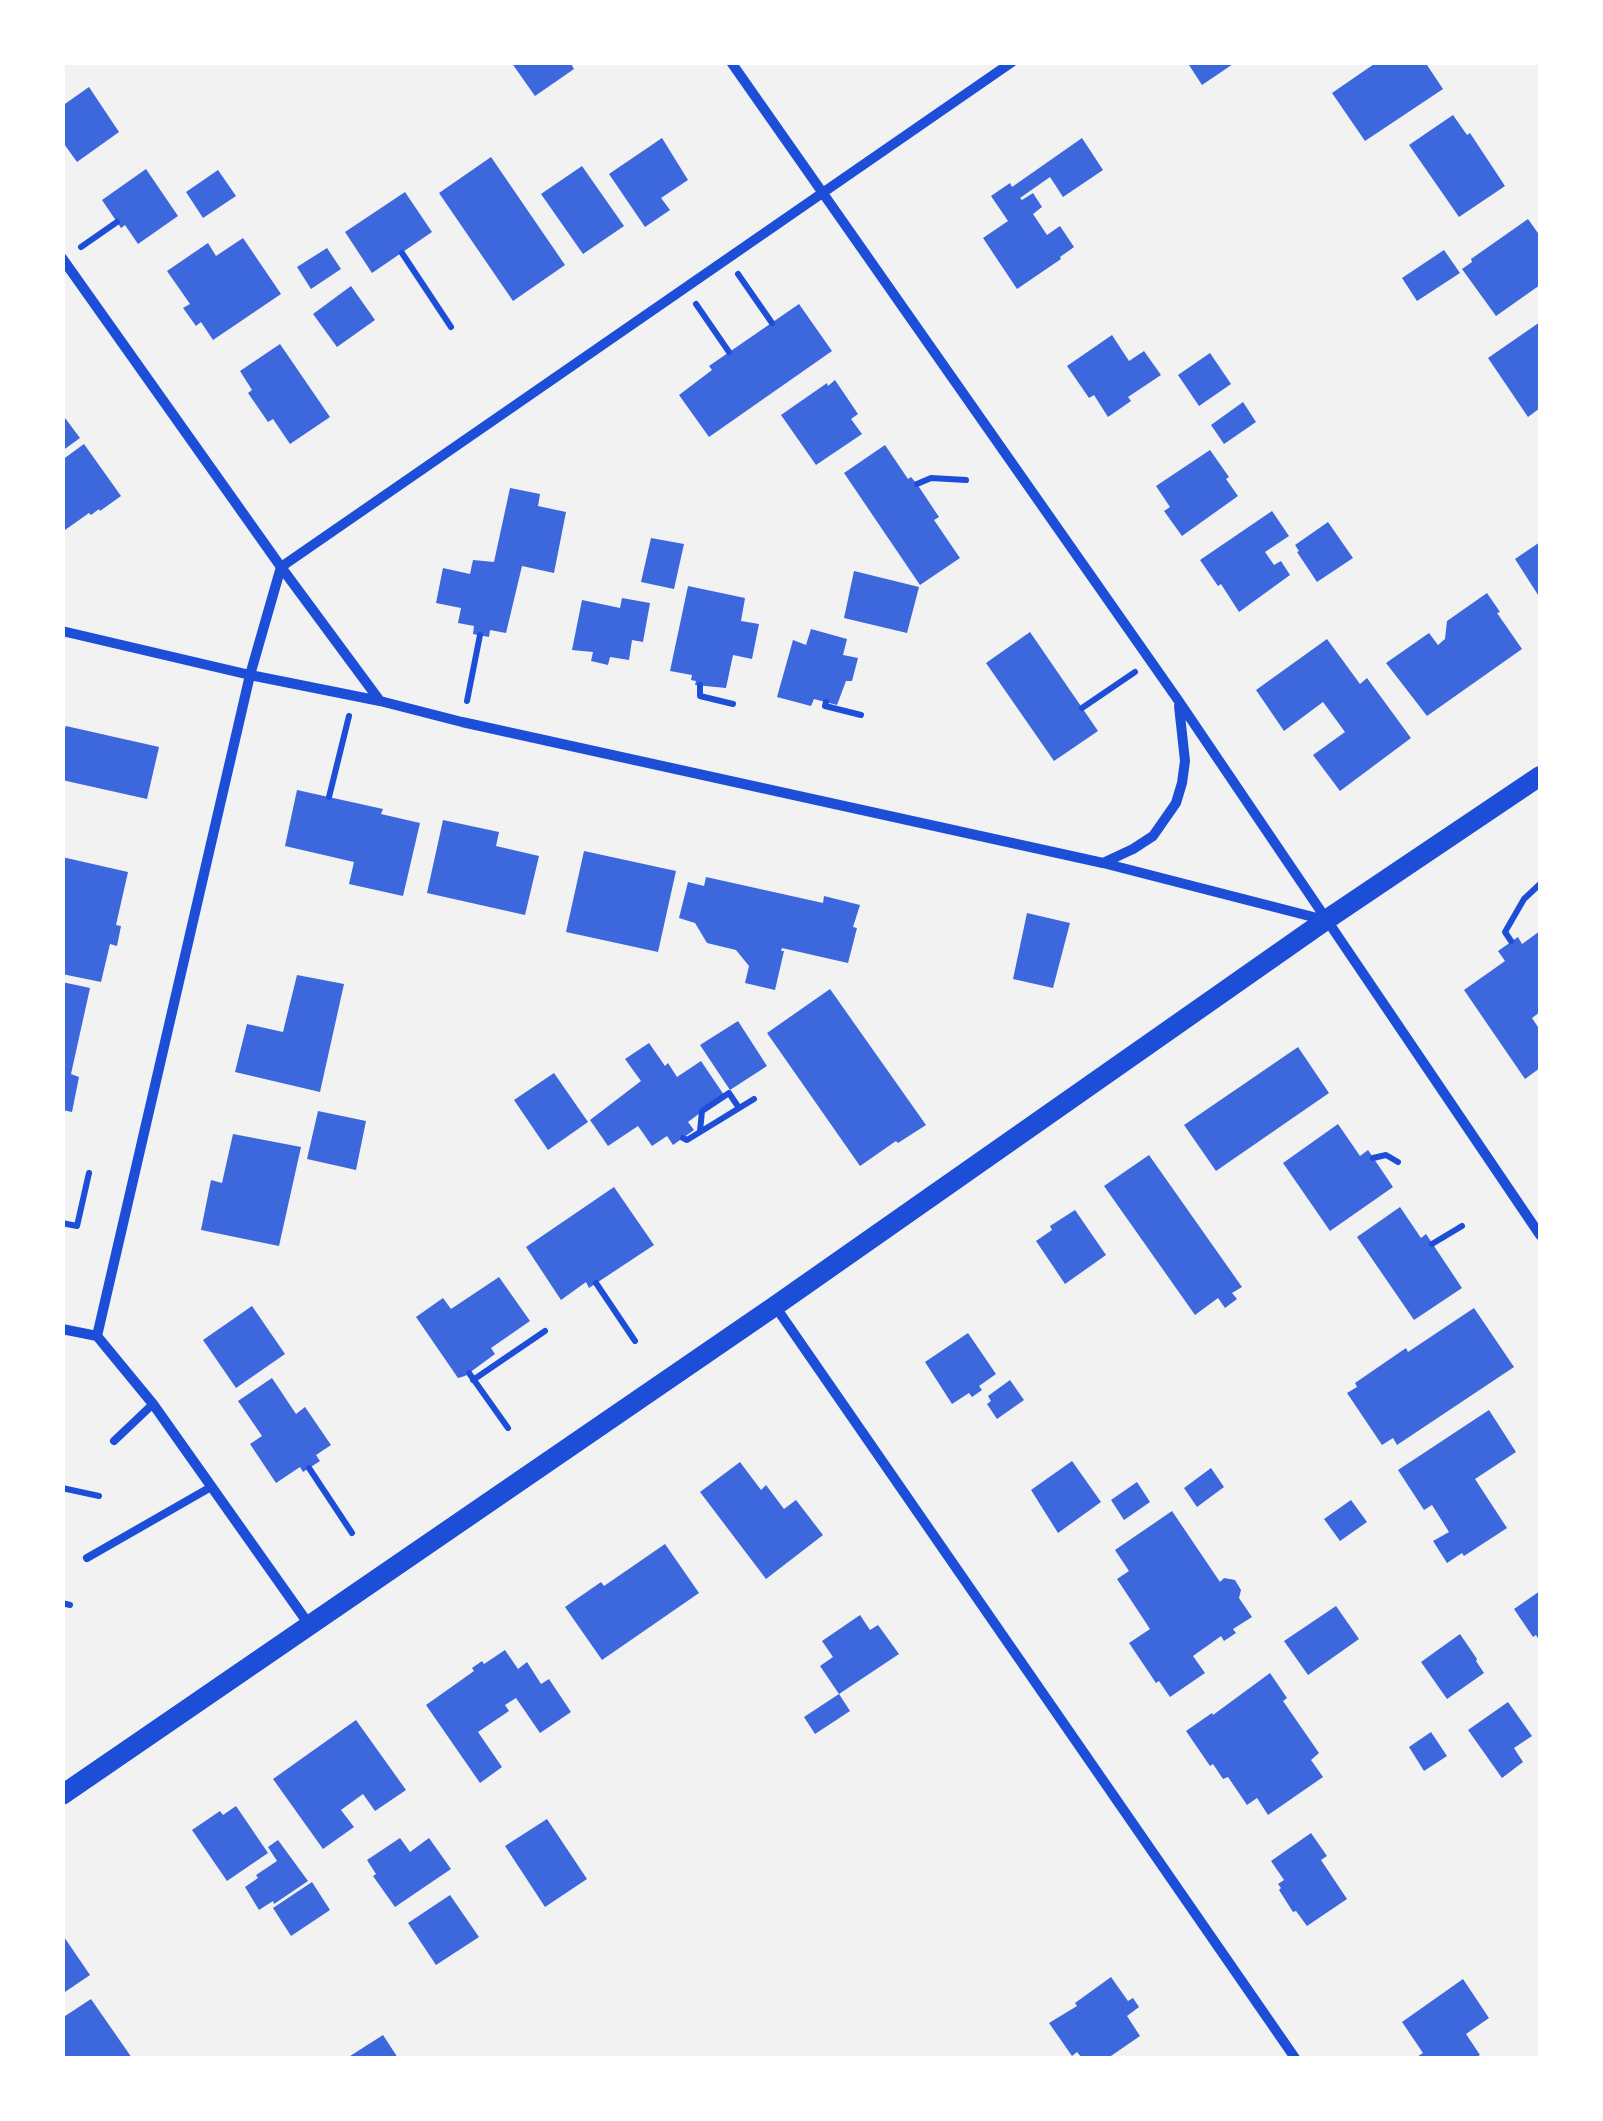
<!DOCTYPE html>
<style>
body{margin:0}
#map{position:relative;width:1603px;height:2121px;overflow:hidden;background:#f2f2f2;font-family:"IBM Plex Sans",sans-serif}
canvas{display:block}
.frame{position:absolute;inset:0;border:65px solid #fff;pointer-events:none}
</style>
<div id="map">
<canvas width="1603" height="2121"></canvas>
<div class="frame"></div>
</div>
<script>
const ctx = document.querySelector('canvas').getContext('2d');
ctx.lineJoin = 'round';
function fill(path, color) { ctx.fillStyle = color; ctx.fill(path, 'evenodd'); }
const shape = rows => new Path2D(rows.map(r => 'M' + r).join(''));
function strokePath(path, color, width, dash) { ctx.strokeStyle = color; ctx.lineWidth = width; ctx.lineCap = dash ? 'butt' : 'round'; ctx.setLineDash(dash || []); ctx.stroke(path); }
fill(shape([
 [511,62,570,62,574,69,535,96],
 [1187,62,1236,62,1202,85],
 [1377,62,1425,62,1443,89,1365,141,1332,93],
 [89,87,119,132,77,162,62,141,62,106],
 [1453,115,1467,135,1470,133,1505,186,1459,217,1409,145],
 [662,138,688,180,661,198,670,210,645,227,609,174],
 [1082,138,1103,170,1063,197,1050,177,1020,198,1022,200,1033,193,1042,207,1033,214,1047,235,1060,226,1074,247,1060,257,1061,259,1017,289,983,238,1008,221,991,196,1010,183,1012,187],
 [491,157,565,265,513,301,439,193],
 [582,166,624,226,583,254,541,194],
 [146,169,178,216,138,244,125,225,121,228,102,200],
 [218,170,236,196,203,218,186,192],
 [405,192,432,232,372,273,345,232],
 [1528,219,1540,236,1540,285,1496,316,1462,269,1472,262,1471,259],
 [243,238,281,294,213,340,201,322,196,326,183,308,190,304,167,271,208,243,216,256],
 [327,248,341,269,311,289,297,267],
 [1444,250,1460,273,1417,301,1402,278],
 [351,286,375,320,337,347,313,314],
 [799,304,832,351,709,437,679,395,712,370,709,366],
 [1540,322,1540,408,1528,417,1488,358],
 [1112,335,1129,361,1144,351,1161,375,1128,397,1131,401,1108,417,1094,395,1089,398,1067,366],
 [280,344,330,417,290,444,273,419,268,422,248,393,252,390,240,371],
 [1210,353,1231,384,1199,406,1178,375],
 [835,380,858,414,851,419,862,434,816,465,781,415,827,383,828,386],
 [1243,402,1256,422,1224,444,1211,425],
 [62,414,80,438,62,451],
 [84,444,121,496,100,511,99,509,91,515,89,513,65,530,62,527,62,460],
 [885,445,908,479,911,477,917,484,939,517,934,520,960,558,920,585,844,473],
 [1210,450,1229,477,1226,479,1238,496,1182,536,1164,511,1170,507,1156,486],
 [510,488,540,494,538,506,566,512,554,573,522,566,506,633,490,630,489,637,473,634,474,626,458,623,461,608,436,603,443,568,470,574,473,560,494,562],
 [1272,511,1289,536,1265,552,1274,565,1281,561,1290,575,1239,612,1221,584,1218,586,1200,560],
 [1328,522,1353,558,1317,582,1297,552,1299,551,1295,545],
 [651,538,684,544,674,589,641,582],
 [1540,542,1540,598,1515,559],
 [854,571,919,587,907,633,844,618],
 [688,586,745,598,741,621,759,624,752,659,733,655,726,688,695,685,696,681,691,680,692,675,670,671],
 [1487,593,1500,612,1497,613,1522,649,1427,716,1386,663,1429,633,1438,645,1445,639,1447,621],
 [622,598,650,603,643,642,632,640,629,660,610,657,608,665,591,661,593,652,572,650,582,600,620,608],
 [811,629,847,639,843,655,858,658,852,681,846,681,837,705,814,699,811,706,777,697,793,640,806,645],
 [1030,632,1098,731,1054,761,986,663],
 [1327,639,1360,684,1367,678,1411,738,1340,791,1313,755,1345,732,1323,702,1284,731,1256,690],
 [66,726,159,747,147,799,62,780,62,733],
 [297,790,383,809,381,814,420,823,403,896,349,884,354,862,285,846],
 [443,820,499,832,496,846,539,856,525,915,427,893],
 [584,851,676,871,658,952,566,932],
 [62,857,128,872,116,925,121,926,117,946,110,944,101,982,62,974,62,917,65,908,62,907],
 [706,877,823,903,824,896,860,905,853,927,857,928,848,963,782,948,781,951,784,951,775,990,745,983,749,966,736,950,707,943,695,923,679,918,688,882,704,886],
 [1027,913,1070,923,1053,988,1013,979],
 [1540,931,1540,1012,1532,1018,1540,1030,1540,1068,1525,1079,1464,990,1505,961,1498,951,1518,937,1522,944],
 [297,975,344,984,320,1092,235,1072,247,1024,283,1032],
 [62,982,90,988,71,1074,79,1077,72,1112,62,1110],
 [830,989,926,1125,898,1143,896,1141,860,1166,767,1033],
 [738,1021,767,1066,730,1090,700,1045],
 [649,1043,665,1066,668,1063,677,1077,701,1061,724,1095,688,1122,694,1130,673,1145,667,1136,652,1146,638,1126,608,1146,590,1120,641,1081,625,1059],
 [1298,1047,1329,1093,1216,1171,1184,1125],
 [554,1073,588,1122,548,1150,514,1100],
 [318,1111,366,1121,356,1170,307,1159],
 [1338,1124,1360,1156,1368,1150,1393,1187,1330,1231,1283,1163],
 [233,1134,301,1147,279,1246,201,1230,211,1180,222,1183],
 [1149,1155,1242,1287,1232,1293,1237,1299,1225,1308,1218,1298,1195,1315,1104,1186],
 [614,1187,654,1245,589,1288,586,1282,561,1300,526,1247],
 [1400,1207,1421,1238,1426,1234,1462,1288,1414,1320,1357,1237],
 [1075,1210,1106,1255,1065,1284,1036,1241,1052,1230,1050,1226],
 [499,1277,530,1321,491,1348,495,1354,465,1376,458,1378,416,1317,443,1298,451,1309],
 [252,1306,285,1354,236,1388,203,1340],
 [1474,1308,1514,1367,1397,1445,1393,1438,1382,1445,1347,1393,1357,1387,1355,1383,1406,1348,1408,1352],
 [968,1333,996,1374,979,1386,982,1390,972,1397,969,1393,952,1404,925,1362],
 [272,1378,296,1414,305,1407,331,1445,316,1455,320,1461,303,1472,300,1467,276,1483,250,1444,262,1436,238,1401],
 [1010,1380,1024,1400,997,1419,987,1404,991,1401,988,1396],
 [1489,1410,1516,1452,1475,1479,1507,1528,1464,1556,1462,1553,1447,1563,1433,1541,1449,1532,1432,1505,1424,1510,1398,1470],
 [1072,1461,1101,1502,1058,1533,1031,1490],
 [740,1462,761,1490,766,1485,784,1509,796,1500,823,1535,766,1579,700,1492],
 [1211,1468,1224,1487,1197,1507,1184,1488],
 [1137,1482,1150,1502,1124,1520,1111,1500],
 [1351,1500,1367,1522,1340,1541,1324,1519],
 [1172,1511,1220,1582,1224,1578,1235,1580,1241,1590,1239,1598,1252,1617,1233,1629,1236,1633,1224,1641,1221,1636,1193,1656,1205,1673,1170,1697,1159,1681,1156,1683,1129,1643,1150,1629,1117,1579,1129,1571,1115,1550],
 [665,1544,699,1593,602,1660,565,1607,601,1582,604,1586],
 [1540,1591,1540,1642,1536,1635,1533,1637,1514,1609],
 [1336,1606,1359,1639,1308,1675,1284,1641],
 [860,1615,870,1630,878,1625,899,1654,839,1694,820,1666,833,1657,822,1641],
 [1460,1634,1477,1659,1476,1661,1484,1673,1447,1699,1421,1662],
 [505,1650,518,1669,527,1662,541,1684,549,1679,571,1712,540,1733,516,1698,505,1705,509,1711,478,1732,502,1767,480,1783,426,1705,474,1671,472,1668,482,1661,484,1664],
 [1270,1673,1287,1698,1283,1701,1319,1753,1311,1760,1323,1777,1268,1815,1257,1798,1247,1805,1228,1777,1223,1779,1213,1764,1210,1766,1186,1731,1212,1713,1213,1715],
 [839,1694,850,1711,815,1734,804,1717],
 [1508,1702,1532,1736,1514,1748,1523,1762,1502,1778,1468,1730],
 [356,1720,406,1790,375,1811,363,1794,341,1810,354,1827,323,1849,273,1779],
 [1431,1732,1447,1756,1424,1771,1409,1747],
 [236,1806,268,1853,227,1881,192,1830,220,1811,223,1815],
 [547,1819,587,1879,545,1907,505,1846],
 [1311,1833,1327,1856,1321,1860,1347,1899,1307,1926,1296,1911,1293,1912,1279,1890,1281,1888,1278,1884,1284,1880,1271,1861],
 [400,1838,410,1852,429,1838,451,1869,395,1907,373,1876,376,1874,367,1860],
 [278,1840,308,1881,274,1904,273,1901,259,1910,245,1887,258,1878,256,1875,277,1861,268,1847],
 [312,1882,330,1910,291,1936,273,1908],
 [450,1895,479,1937,436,1965,408,1923],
 [62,1934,90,1975,62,1994],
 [1111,1977,1128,2001,1133,1998,1139,2007,1127,2016,1140,2036,1108,2058,1082,2058,1077,2052,1072,2056,1049,2023,1077,2006,1075,2003],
 [1463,1979,1489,2018,1466,2034,1480,2055,1474,2058,1415,2058,1423,2053,1402,2022],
 [91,1999,132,2058,62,2058,62,2018],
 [383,2035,398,2058,347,2058]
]), '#3d67dc');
strokePath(shape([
 [81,247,117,222],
 [402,253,451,327],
 [738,274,772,323],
 [696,304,729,352],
 [917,484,931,478,966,480],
 [700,685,700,696,733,704],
 [467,701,480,635],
 [826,702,825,706,861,715],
 [1082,708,1135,672],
 [329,797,349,716],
 [1511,941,1505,932,1524,899,1540,884],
 [700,1131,702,1111,729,1093,739,1108],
 [683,1138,687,1140,754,1099],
 [1373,1158,1386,1155,1398,1162],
 [62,1223,77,1226,89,1173],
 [1432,1244,1462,1226],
 [596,1283,635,1341],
 [469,1373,508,1428],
 [473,1380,545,1331],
 [309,1468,352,1533],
 [62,1488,99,1496],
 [62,1603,70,1605]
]), '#1d4ed8', 6);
strokePath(shape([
 [114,1441,153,1404],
 [87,1558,211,1487]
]), '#1d4ed8', 8);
strokePath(shape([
 [731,62,1178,700,1540,1235],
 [62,258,281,567,380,701],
 [62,631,250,675,380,701,462,722,1103,863,1325,920],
 [1103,863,1133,849,1153,836,1176,803,1182,783,1185,761,1179,706],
 [775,1306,1295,2058],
 [62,1329,97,1336],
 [97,1336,250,675,281,567,1012,62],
 [97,1336,153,1404,310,1626]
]), '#1d4ed8', 10);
strokePath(shape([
 [62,1795,775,1306,1326,920,1540,776]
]), '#1d4ed8', 20);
</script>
